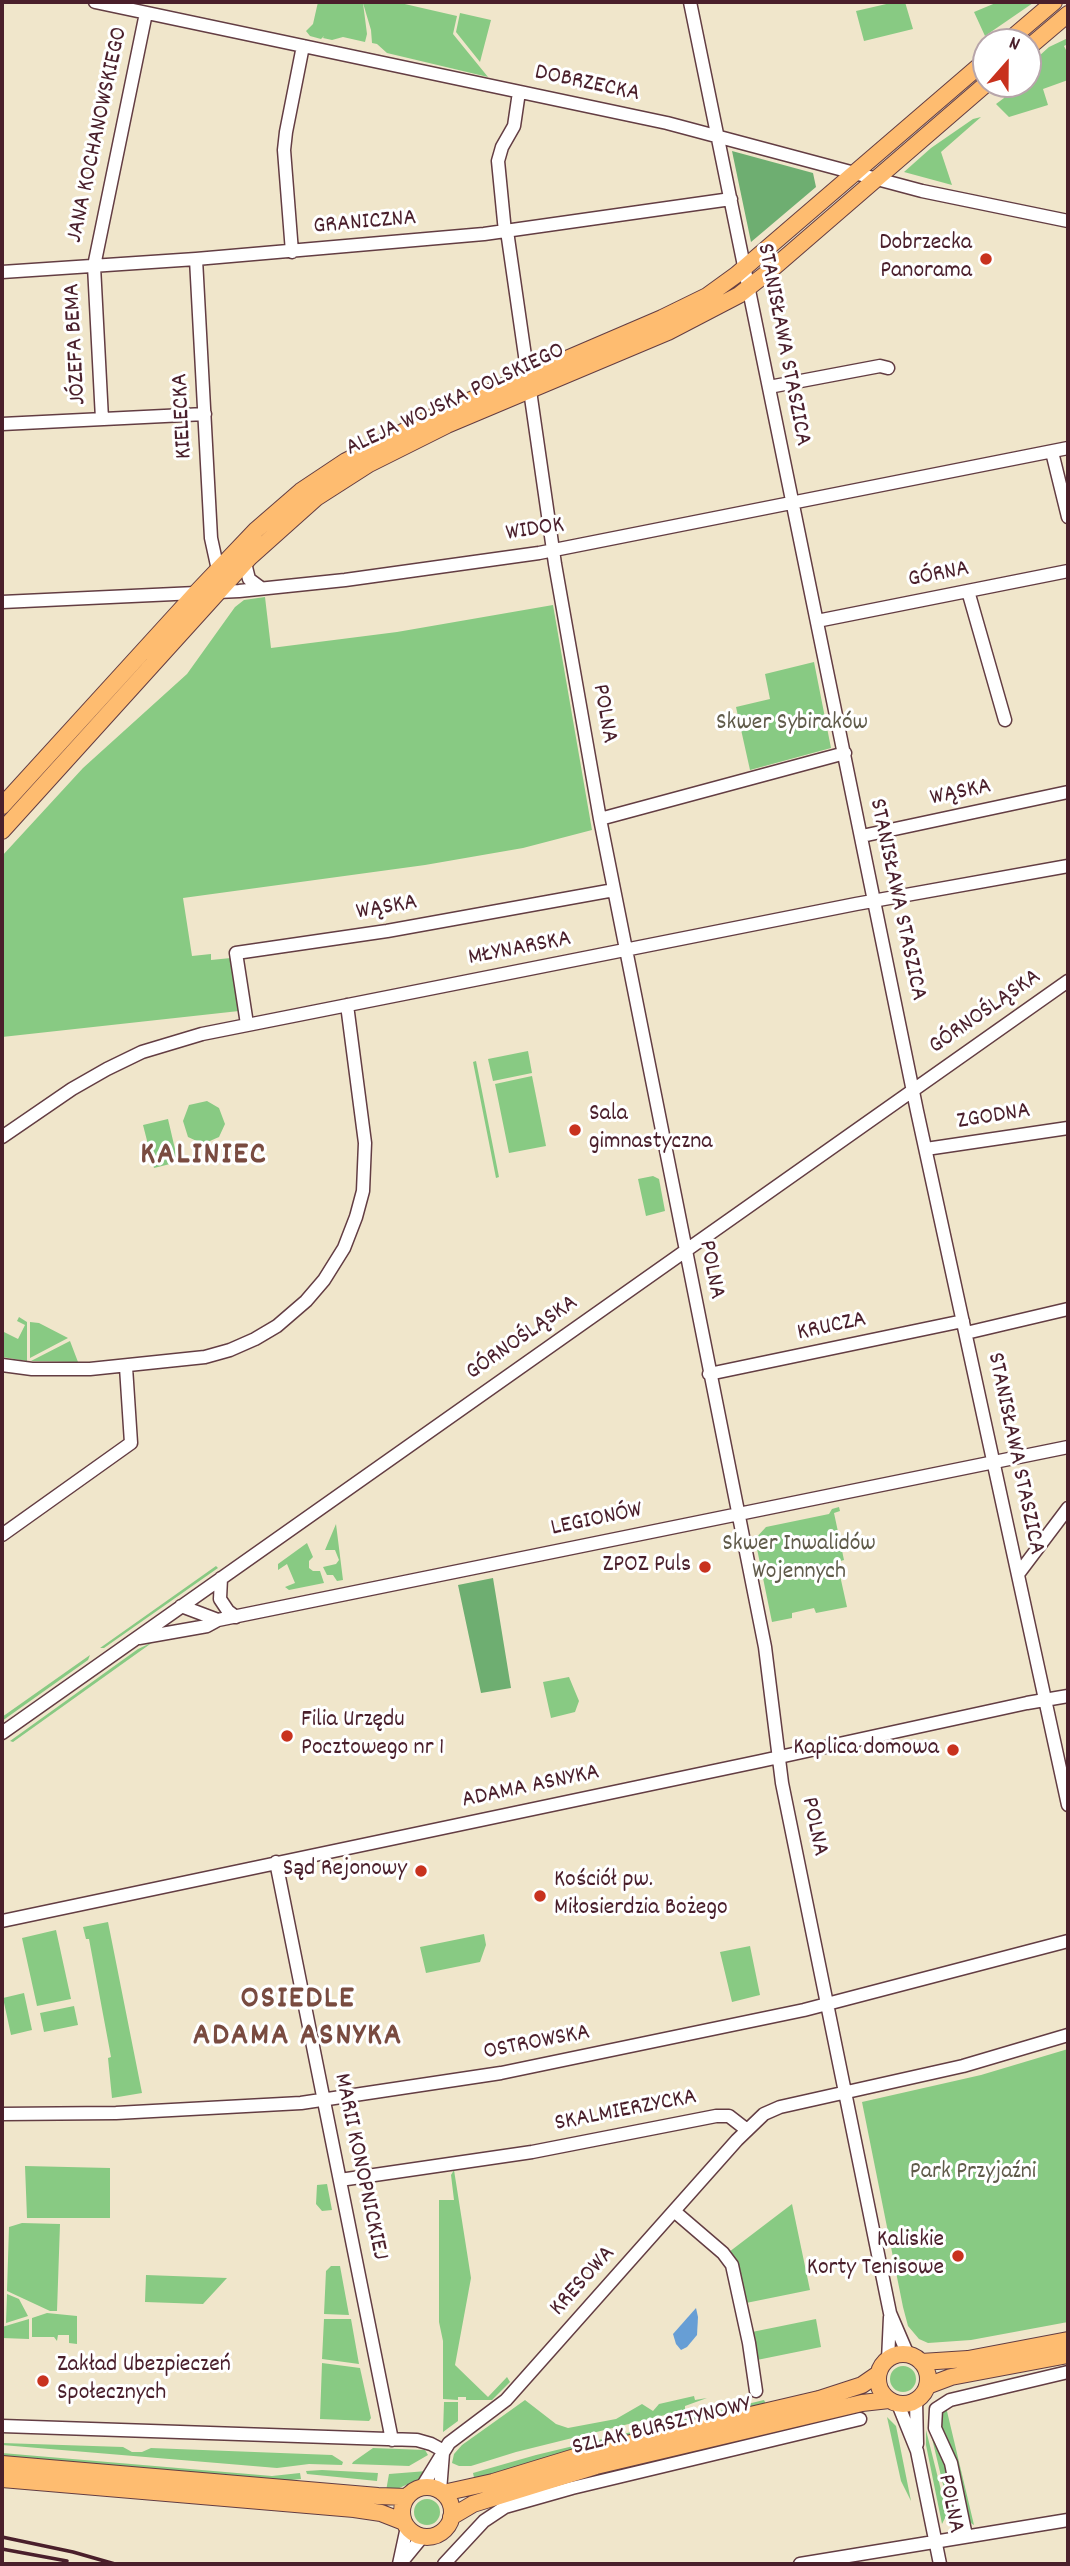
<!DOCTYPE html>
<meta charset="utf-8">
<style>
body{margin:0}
#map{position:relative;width:1070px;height:2566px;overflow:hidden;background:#f0e6cb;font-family:Dekko,sans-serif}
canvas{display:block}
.frame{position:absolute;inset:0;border:4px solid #4a1f2b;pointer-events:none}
.north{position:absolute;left:972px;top:28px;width:70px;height:70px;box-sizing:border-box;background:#fff;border:2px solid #b7a5aa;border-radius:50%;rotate:21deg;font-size:19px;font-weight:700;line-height:28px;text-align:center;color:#4a1f2b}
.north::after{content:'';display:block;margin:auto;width:24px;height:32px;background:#c8321e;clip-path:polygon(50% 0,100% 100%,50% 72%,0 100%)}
</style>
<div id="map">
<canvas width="1070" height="2566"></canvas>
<div class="frame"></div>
<div class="north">N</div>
</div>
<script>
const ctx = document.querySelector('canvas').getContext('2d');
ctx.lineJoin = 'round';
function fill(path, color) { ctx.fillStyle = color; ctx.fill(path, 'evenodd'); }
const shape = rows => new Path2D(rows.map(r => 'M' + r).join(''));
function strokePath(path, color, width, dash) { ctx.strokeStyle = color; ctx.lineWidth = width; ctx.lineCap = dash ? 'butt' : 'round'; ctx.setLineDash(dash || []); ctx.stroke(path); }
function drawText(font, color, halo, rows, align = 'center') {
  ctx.font = font + ' Dekko,sans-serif'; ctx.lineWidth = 6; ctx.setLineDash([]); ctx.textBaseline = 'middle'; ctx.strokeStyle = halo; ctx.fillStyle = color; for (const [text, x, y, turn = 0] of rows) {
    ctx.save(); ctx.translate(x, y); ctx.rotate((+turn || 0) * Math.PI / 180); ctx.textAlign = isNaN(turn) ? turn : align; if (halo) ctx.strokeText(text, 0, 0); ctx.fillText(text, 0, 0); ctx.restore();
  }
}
fill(shape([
 [318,2,396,2,457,16,453,34,488,77,387,53,377,44,372,43,371,30,363,3,367,34,365,42,343,37,332,40,323,38,324,36,321,39,310,36,306,31,313,24],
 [895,2,905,2,913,29,864,41,856,11],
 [998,2,1033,3,985,36,974,12],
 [460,13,491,20,480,62,456,32],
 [1068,38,1068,44,1064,46,1068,54,1068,80,1043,89,1048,105,1009,117,996,104,1004,98,1007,89,1012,84,1028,84,1028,66,1049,47],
 [981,117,941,152,952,185,904,172,931,148,973,119],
 [265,597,271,648,397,632,553,605,592,830,523,848,425,865,183,898,192,956,211,954,211,960,231,958,239,1011,2,1037,2,856,83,768,187,674,235,607,244,600],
 [814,662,831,748,750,770,736,707,770,699,765,674],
 [528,1051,532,1073,493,1081,488,1059],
 [476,1061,499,1177,496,1178,473,1062],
 [532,1076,546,1146,509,1153,495,1084],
 [207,1101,219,1108,225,1124,219,1137,203,1144,188,1137,183,1121,189,1105],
 [168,1119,178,1162,154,1168,143,1125],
 [653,1176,659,1179,665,1211,646,1216,638,1179],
 [19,1317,27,1322,27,1361,2,1357,2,1331,18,1339,25,1325,17,1321],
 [30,1322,39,1323,68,1338,30,1358],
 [70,1341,78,1362,31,1361,68,1342],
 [839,1507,840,1511,834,1513,844,1560,837,1562,847,1607,816,1613,814,1608,792,1613,792,1618,772,1622,755,1539,766,1527,829,1514,832,1509],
 [336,1524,343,1580,337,1581,333,1575,327,1575,323,1567,336,1564,339,1560,335,1550,325,1550],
 [307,1543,313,1557,309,1561,309,1568,313,1571,320,1571,324,1583,289,1590,285,1587,295,1583,287,1564,278,1570,278,1564],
 [216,1566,218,1568,104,1648,100,1648],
 [153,1642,13,1742,10,1741,138,1649],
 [90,1655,88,1660,2,1721,2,1717],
 [569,1677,579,1701,575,1712,551,1718,543,1682],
 [108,1922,142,2093,112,2098,108,2058,111,2057,89,1939,86,1939,83,1927],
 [56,1930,71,1999,37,2006,22,1938],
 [484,1934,486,1945,480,1962,426,1973,420,1947],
 [750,1946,760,1995,732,2002,720,1952],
 [24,1993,32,2030,11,2035,3,1998],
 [74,2006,78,2025,44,2032,40,2013],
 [1068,2049,1068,2322,971,2340,928,2343,919,2339,908,2326,903,2307,862,2102,981,2075],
 [25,2166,110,2168,110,2218,27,2218],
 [454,2170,471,2278,455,2365,488,2397,507,2377,510,2382,492,2400,466,2400,466,2397,458,2397,458,2400,443,2399,443,2341,439,2322,439,2200,454,2200,451,2175],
 [327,2184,332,2210,322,2211,316,2204,317,2185],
 [792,2204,810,2290,746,2303,739,2268,729,2252],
 [22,2223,60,2224,57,2311,50,2311,7,2291,9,2227],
 [331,2266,340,2266,349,2315,324,2314,326,2271],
 [146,2275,227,2278,203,2304,145,2302],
 [7,2294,19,2299,28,2316,6,2323],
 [47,2313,77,2316,77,2344,69,2343,69,2335,58,2335,57,2341,54,2337,32,2337,32,2318],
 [29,2319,29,2339,2,2338,2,2327],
 [324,2319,351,2319,359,2364,322,2359],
 [816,2319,821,2347,757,2360,752,2332],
 [322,2363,360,2368,371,2418,369,2421,320,2419],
 '890 2379a13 13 0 1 1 26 0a13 13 0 1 1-26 0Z',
 [694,2396,695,2400,707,2398,685,2406,685,2410,516,2452,471,2466,459,2466,452,2463,454,2454,462,2445,525,2400,556,2424,568,2428,616,2419,642,2404,653,2411,659,2404],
 [764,2400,766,2404,475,2482,473,2473,536,2455],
 [444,2402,458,2402,458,2421,443,2432],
 [946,2407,974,2525,969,2522,954,2454,943,2434,939,2418],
 [887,2417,896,2426,911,2501,901,2481],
 [926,2430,947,2514,942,2524,926,2445],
 [931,2434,942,2453,957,2518,950,2514],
 [2,2443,123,2447,132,2452,142,2452,151,2448,332,2455,343,2462,342,2465,309,2464,277,2468,2,2445],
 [373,2448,425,2450,428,2455,409,2466,352,2464,353,2462],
 [2,2453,272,2476,300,2473,301,2479,281,2481,2,2458],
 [322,2470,378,2473,377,2481,307,2474,306,2471],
 [427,2471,419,2479,395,2490,386,2491,389,2474],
 '414 2512a13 13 0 1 1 26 0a13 13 0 1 1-26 0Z'
]), '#88ca83');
fill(shape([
 [732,151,813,173,816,187,751,242],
 [493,1578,511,1688,481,1693,458,1585]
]), '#6eae71');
fill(shape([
 [696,2308,698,2317,697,2335,687,2347,681,2350,676,2344,673,2334]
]), '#679ed5');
const minor = shape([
 [95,2,667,123,922,191,1068,221],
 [690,2,917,1111,1068,1805],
 [507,231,555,564,600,819,765,1647,782,1783,890,2313,908,2355],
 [505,232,498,161,502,147,514,126,519,92],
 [292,252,284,150,286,132,303,46],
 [196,259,211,538,218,570],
 [2,272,196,259,484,234,731,199],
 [769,387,880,366,888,368],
 [102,419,94,266,146,13],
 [2,424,205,414],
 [1052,452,1068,517],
 [245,563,249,579,261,588],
 [968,591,1005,720],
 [2,602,239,591,345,580,539,553,1068,448],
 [817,621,1068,571],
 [600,819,845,753],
 [862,836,1068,792],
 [247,1024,236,953,387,931,614,890],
 [2,1137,72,1089,107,1069,142,1052,202,1034,856,904,1068,866],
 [926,1149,1068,1128],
 [966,1333,1068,1309],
 [2,1365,32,1369,90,1369,205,1357,230,1350,255,1339,277,1326,306,1301,324,1280,344,1248,356,1217,363,1191,365,1143,347,1005],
 [709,1374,963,1321],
 [2,1535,131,1443,126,1367],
 [1019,1573,1068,1508],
 [221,1578,220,1599,228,1611,236,1617],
 [181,1606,218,1620],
 [139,1638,207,1626,218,1620,1068,1447],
 [2,1733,1068,981],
 [276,1862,392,2440],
 [2,1921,761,1761,1027,1703,1068,1696],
 [2,2114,116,2113,301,2103,501,2073,804,2010,1068,1941],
 [340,2180,532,2152,716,2116,729,2116,747,2130],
 [674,2211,723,2253,732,2265,749,2343,756,2391],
 [888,2360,890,2317],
 [916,2401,917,2444],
 [898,2404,917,2451,940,2564],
 [2,2426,417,2440,431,2444,444,2451],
 [422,2487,449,2443,506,2400,737,2140,764,2114,780,2107,963,2066,1068,2035],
 [440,2491,443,2453],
 [966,2536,951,2463,935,2428,936,2409,950,2400,1068,2372],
 [399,2564,407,2527],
 [400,2564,423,2536],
 [444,2564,484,2521,505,2507,572,2488,860,2419],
 [800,2564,1068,2520]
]);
const major = shape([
 [1007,42,1054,2],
 [1028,48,1068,14],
 [2,806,197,592,256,530,301,491,346,461,436,415,662,318,707,296,736,275,986,60],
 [2,831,250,557,316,498,369,464,447,425,668,332,739,295,772,269,986,84],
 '878 2379a25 25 0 1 1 50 0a25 25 0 1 1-50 0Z',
 [921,2362,968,2359,1068,2340],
 [927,2386,951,2377,1068,2355],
 [2,2464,378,2496,407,2497],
 [2,2479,354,2509,381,2513,404,2522],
 '402 2512a25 25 0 1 1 50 0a25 25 0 1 1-50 0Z',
 [443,2493,493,2482,588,2453,819,2399,862,2385,878,2374],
 [451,2517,473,2504,596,2466,862,2403,889,2400]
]);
strokePath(minor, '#633d43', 15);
strokePath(major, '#633d43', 18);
strokePath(minor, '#fff', 12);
strokePath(major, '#febc70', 16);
strokePath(shape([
 [2,2537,73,2552,115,2564],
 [2,2549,67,2561]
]), '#4a1f2b', 3.5);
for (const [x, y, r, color] of [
 [986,259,7,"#c8321e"],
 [575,1130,7,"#c8321e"],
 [705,1567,7,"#c8321e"],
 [287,1736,7,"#c8321e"],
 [953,1750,7,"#c8321e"],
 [421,1871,7,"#c8321e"],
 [540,1896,7,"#c8321e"],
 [958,2256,7,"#c8321e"],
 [43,2381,7,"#c8321e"]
]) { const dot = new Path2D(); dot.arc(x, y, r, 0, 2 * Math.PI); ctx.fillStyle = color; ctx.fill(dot); strokePath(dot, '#fff', 2.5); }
drawText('24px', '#4a1f2b', '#fff', [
 ["DOBRZECKA",587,85,12],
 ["JANA KOCHANOWSKIEGO",99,135,-78],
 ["GRANICZNA",365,224,-5],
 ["JÓZEFA BEMA",77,344,-93],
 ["STANISŁAWA STASZICA",782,345,79],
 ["ALEJA WOJSKA POLSKIEGO",456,401,-25],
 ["KIELECKA",184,416,-93],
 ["WIDOK",535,531,-9],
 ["GÓRNA",939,576,-11],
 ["POLNA",603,714,80],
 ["WĄSKA",961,794,-12],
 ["STANISŁAWA STASZICA",896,900,78],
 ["WĄSKA",387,909,-10],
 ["MŁYNARSKA",520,950,-11],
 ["GÓRNOŚLĄSKA",986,1013,-35],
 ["ZGODNA",994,1118,-9],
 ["POLNA",710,1270,79],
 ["KRUCZA",832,1328,-12],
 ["GÓRNOŚLĄSKA",523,1339,-35],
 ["STANISŁAWA STASZICA",1014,1454,78],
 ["LEGIONÓW",597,1521,-12],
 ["ADAMA ASNYKA",531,1788,-12],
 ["POLNA",813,1827,78],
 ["OSTROWSKA",537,2044,-11],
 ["SKALMIERZYCKA",626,2112,-11],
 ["MARII KONOPNICKIEJ",359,2167,78],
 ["KRESOWA",584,2282,-48],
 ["SZLAK BURSZTYNOWY",662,2428,-14],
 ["POLNA",949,2504,79]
]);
drawText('24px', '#4a1f2b', '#fff', [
 ["Dobrzecka",972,245],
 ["Panorama",972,273],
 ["Sala",589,1116,"left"],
 ["gimnastyczna",589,1144,"left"],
 ["ZPOZ Puls",691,1567],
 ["Filia Urzędu",301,1722,"left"],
 ["Pocztowego nr 1",301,1750,"left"],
 ["Kaplica domowa",939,1750],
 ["Sąd Rejonowy",407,1871],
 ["Kościół pw.",554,1882,"left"],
 ["Miłosierdzia Bożego",554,1910,"left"],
 ["Kaliskie",944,2242],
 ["Korty Tenisowe",944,2270],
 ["Zakład Ubezpieczeń",57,2367,"left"],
 ["Społecznych",57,2395,"left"]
], 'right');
drawText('24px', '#605b4a', '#fff', [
 ["Skwer Sybiraków",792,725],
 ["Skwer Inwalidów",799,1546],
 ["Wojennych",799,1574],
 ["Park Przyjaźni",973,2174]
]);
ctx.letterSpacing = '2px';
drawText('bold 32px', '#794b40', '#fff', [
 ["KALINIEC",204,1158],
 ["OSIEDLE",298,2002],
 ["ADAMA ASNYKA",298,2039]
]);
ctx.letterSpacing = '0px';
</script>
